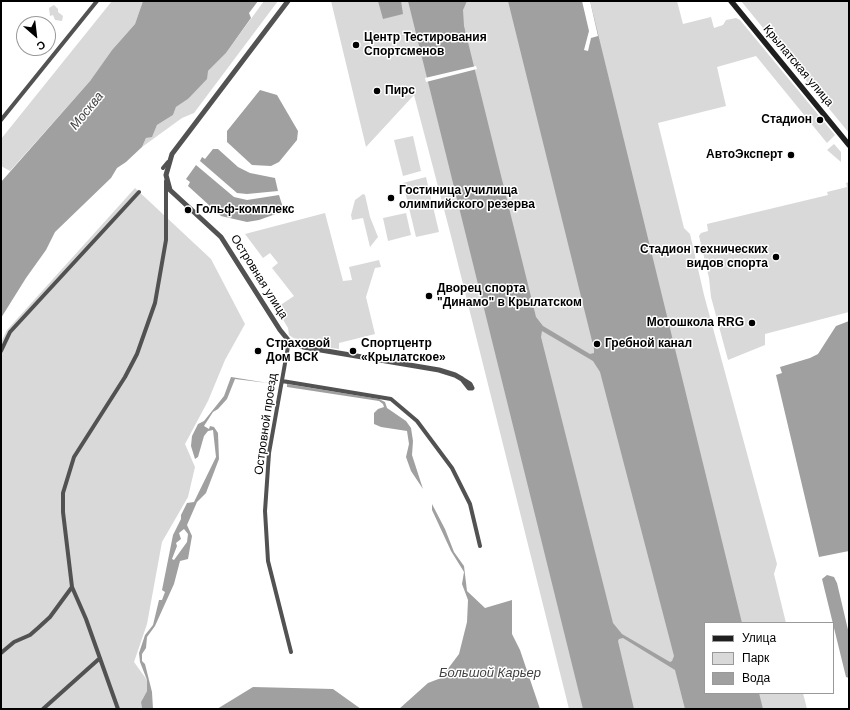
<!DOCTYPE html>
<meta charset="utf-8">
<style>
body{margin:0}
#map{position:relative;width:850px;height:710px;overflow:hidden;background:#fff;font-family:Arial,sans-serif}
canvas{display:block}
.frame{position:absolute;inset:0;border:2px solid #000;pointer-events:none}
.legend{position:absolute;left:704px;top:622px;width:130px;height:72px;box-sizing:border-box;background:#fff;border:1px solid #999;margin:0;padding:5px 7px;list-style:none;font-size:12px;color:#000}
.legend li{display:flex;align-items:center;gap:8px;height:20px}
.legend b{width:20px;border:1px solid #999}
.north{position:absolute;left:16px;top:16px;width:40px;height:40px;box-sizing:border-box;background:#fff;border:1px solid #999;border-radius:50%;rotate:152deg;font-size:11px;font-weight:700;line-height:16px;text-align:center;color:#000}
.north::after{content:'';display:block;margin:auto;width:14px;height:18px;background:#000;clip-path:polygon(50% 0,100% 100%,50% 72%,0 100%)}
</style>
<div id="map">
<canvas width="850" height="710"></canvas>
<div class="frame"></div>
<ul class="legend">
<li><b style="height:5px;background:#1f1f1f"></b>Улица</li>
<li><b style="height:11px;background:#d9d9d9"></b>Парк</li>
<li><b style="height:11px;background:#a0a0a0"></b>Вода</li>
</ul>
<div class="north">С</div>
</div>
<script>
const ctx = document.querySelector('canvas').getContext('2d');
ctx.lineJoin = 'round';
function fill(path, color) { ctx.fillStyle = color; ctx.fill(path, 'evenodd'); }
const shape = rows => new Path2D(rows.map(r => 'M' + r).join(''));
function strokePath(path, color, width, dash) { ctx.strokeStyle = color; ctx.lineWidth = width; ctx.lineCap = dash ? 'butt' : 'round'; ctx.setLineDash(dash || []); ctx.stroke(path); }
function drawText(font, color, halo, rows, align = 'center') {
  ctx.font = font + ' Arial,sans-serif'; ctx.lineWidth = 3; ctx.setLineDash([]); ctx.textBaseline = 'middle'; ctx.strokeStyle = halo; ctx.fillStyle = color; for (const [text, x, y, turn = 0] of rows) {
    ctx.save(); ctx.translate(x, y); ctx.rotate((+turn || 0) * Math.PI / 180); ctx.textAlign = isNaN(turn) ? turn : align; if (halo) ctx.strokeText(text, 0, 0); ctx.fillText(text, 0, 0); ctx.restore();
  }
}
fill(shape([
 [112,1,143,1,135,24,112,50,90,81,10,171,1,166,1,139],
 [264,1,278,1,194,113,182,118,142,147,146,138,152,136,157,125,173,115,176,107,188,99,208,71,226,53],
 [331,1,677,1,683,24,711,17,714,28,723,25,726,20,736,18,740,20,835,135,827,143,756,56,717,67,726,106,658,123,684,228,690,234,704,295,777,564,774,574,786,623,705,623,705,693,803,693,807,709,569,709,451,236,414,95,366,147],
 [741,1,849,1,849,133],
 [54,5,58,9,58,12,63,16,62,21,55,20,53,15,50,16,49,8],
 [413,136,421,171,403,176,394,140],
 [834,144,841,152,841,162,827,150],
 [426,177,439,232,416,237,403,183],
 [849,182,849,312,765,334,765,345,728,360,711,297,709,278,699,236,701,233,708,231,707,224,828,195,827,192,847,187,846,183],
 [135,188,211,259,245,324,225,360,208,401,185,444,195,467,188,497,162,542,147,624,134,662,147,680,147,691,141,702,142,709,1,709,1,342,7,330],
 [363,194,365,195,370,217,378,237,370,247,363,218,352,220,351,215,355,200],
 [325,213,343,281,352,280,349,267,379,260,381,267,375,268,366,297,375,334,339,343,339,349,302,344,289,335,288,328,276,308,294,296,272,268,278,263,270,253,263,258,245,234],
 [406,213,411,235,388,241,383,218]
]), '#d9d9d9');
fill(shape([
 [143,1,258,1,249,13,251,18,226,53,208,71,207,79,188,99,176,107,173,115,157,125,152,137,146,138,142,147,126,162,117,168,111,178,55,232,46,250,26,278,1,318,1,182,90,81,112,50,135,24],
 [378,1,401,1,403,14,383,19],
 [408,1,467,1,463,10,464,26,536,317,543,326,590,354,594,353,594,349,508,1,590,1,742,623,705,623,705,693,759,693,763,709,685,709,675,670,623,638,619,639,618,641,634,709,583,709],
 [542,331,593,361,600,372,674,656,672,661,670,662,622,634,613,623,541,337],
 [260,90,277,95,298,131,297,140,279,162,271,166,252,165,227,142,227,131],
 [213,149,218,149,238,167,250,173,275,178,278,191,247,194,237,193,200,161,202,157,205,159],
 [196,165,234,197,247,200,279,195,284,211,259,220,247,222,221,216,188,186,190,182,186,179],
 [849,321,849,551,819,557,776,375,782,373,780,367,810,358,818,354,836,326],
 [231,377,268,383,235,379,227,399,218,409,213,412,204,426,209,429,210,426,214,427,218,433,219,459,206,493,197,502,187,525,192,536,188,559,180,561,174,584,164,606,155,626,147,637,146,648,142,654,142,661,145,664,152,692,153,709,142,709,141,702,147,691,147,680,140,662,139,653,145,635,153,625,159,600,162,600,165,592,162,590,173,535,181,519,181,515,187,503,194,502,216,457,213,430,208,431,204,436,198,457,195,459,191,446,192,436,198,424,204,421,224,396],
 [184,529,188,534,187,542,174,560,172,559,177,546,176,543,181,539,179,533],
 [287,384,379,399,385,402,387,408,406,421,411,428,413,441,412,455,423,489,411,471,406,457,409,444,407,431,381,427,374,424,374,413,378,409,384,407,383,404,379,401,287,387],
 [432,504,445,529,454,552,464,566,467,591,485,608,512,600,512,634,520,650,540,709,399,709,428,683,441,678,459,654,467,622,468,600,462,584,464,572,451,551,432,510],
 [827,575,834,577,837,583,849,634,849,678,846,677,822,579],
 [253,687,333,689,361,709,217,709]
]), '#a0a0a0');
fill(shape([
 [582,1,590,1,598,36,591,38,588,51,584,50,589,31],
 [476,66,477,69,426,82,425,78]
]), '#fff');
strokePath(shape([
 [1,120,97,1],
 [163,168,168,162],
 [289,341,269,453,265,511,268,561,291,652],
 [1,351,10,332,139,192],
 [282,381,391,399,417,421,452,468,470,504,480,546],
 [1,653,14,642,30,635,38,628,50,617,72,587],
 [43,709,100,658],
 [118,709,86,619,72,587,63,512,63,493,74,457,125,377,137,354,155,303,166,240,166,181]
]), '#525252', 4);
strokePath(shape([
 [288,1,172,154,166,175,170,190,221,237,280,330,289,341,303,347,439,370,455,375,462,379,470,384,472,388,469,388,462,379]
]), '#525252', 5);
strokePath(shape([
 [731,1,849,145]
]), '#1f1f1f', 5.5);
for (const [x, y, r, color] of [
 [356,45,4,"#000"],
 [377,91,4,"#000"],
 [820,120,4,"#000"],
 [791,155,4,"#000"],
 [391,198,4,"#000"],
 [188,210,4,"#000"],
 [776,257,4,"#000"],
 [429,296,4,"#000"],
 [752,323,4,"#000"],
 [597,344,4,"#000"],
 [258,351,4,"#000"],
 [353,351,4,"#000"]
]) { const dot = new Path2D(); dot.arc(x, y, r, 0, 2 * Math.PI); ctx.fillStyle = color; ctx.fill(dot); strokePath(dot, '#fff', 1.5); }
drawText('bold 12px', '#000', '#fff', [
 ["Центр Тестирования",364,38],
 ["Спортсменов",364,52],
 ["Пирс",385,91],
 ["Стадион",812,120,"right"],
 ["АвтоЭксперт",783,155,"right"],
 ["Гостиница училища",399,191],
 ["олимпийского резерва",399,205],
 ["Гольф-комплекс",196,210],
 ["Стадион технических",768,250,"right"],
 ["видов спорта",768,264,"right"],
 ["Дворец спорта",437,289],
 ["\"Динамо\" в Крылатском",437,303],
 ["Мотошкола RRG",744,323,"right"],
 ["Страховой",266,344],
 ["Дом ВСК",266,358],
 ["Спортцентр",361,344],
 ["«Крылатское»",361,358],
 ["Гребной канал",605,344]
], 'left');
drawText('12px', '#000', '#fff', [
 ["Крылатская улица",798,66,50],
 ["Островная улица",259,277,58],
 ["Островной проезд",266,424,-82]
]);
drawText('italic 13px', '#414141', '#fff', [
 ["Москва",87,111,-51],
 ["Большой Карьер",490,673]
]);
</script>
